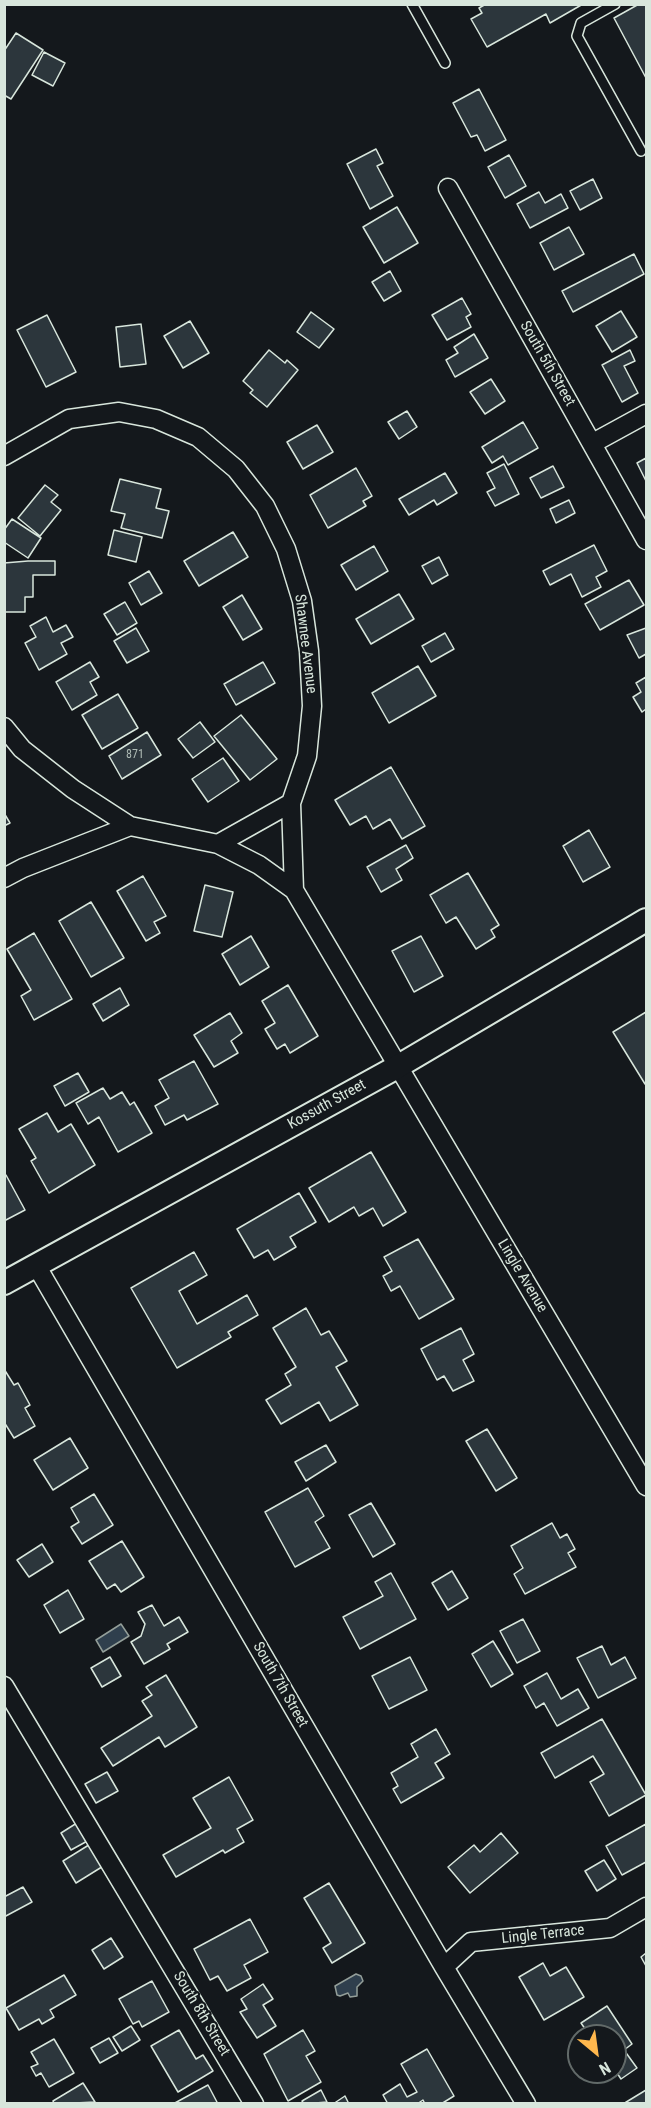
<!DOCTYPE html>
<style>
body{margin:0}
#map{position:relative;width:651px;height:2108px;overflow:hidden;background:#14181c;font-family:"Roboto Condensed",sans-serif}
canvas{display:block}
.frame{position:absolute;inset:0;border:6px solid #d8e6dc;pointer-events:none}
.north{position:absolute;left:567px;top:2024px;width:60px;height:60px;box-sizing:border-box;background:#14181c;border:2px solid #626a69;border-radius:50%;rotate:151deg;font-size:16px;font-weight:700;line-height:24px;text-align:center;color:#d8e6dc}
.north::after{content:'';display:block;margin:auto;width:21px;height:27px;background:#ffb74d;clip-path:polygon(50% 0,100% 100%,50% 72%,0 100%)}
</style>
<div id="map">
<canvas width="651" height="2108"></canvas>
<div class="frame"></div>
<div class="north">N</div>
</div>
<script>
const ctx = document.querySelector('canvas').getContext('2d');
ctx.lineJoin = 'round';
function fill(path, color) { ctx.fillStyle = color; ctx.fill(path, 'evenodd'); }
const shape = rows => new Path2D(rows.map(r => 'M' + r).join(''));
function strokePath(path, color, width, dash) { ctx.strokeStyle = color; ctx.lineWidth = width; ctx.lineCap = dash ? 'butt' : 'round'; ctx.setLineDash(dash || []); ctx.stroke(path); }
function drawText(font, color, halo, rows, align = 'center') {
  ctx.font = font + ' "Roboto Condensed",sans-serif'; ctx.lineWidth = 4.5; ctx.setLineDash([]); ctx.textBaseline = 'middle'; ctx.strokeStyle = halo; ctx.fillStyle = color; for (const [text, x, y, turn = 0] of rows) {
    ctx.save(); ctx.translate(x, y); ctx.rotate((+turn || 0) * Math.PI / 180); ctx.textAlign = isNaN(turn) ? turn : align; if (halo) ctx.strokeText(text, 0, 0); ctx.fillText(text, 0, 0); ctx.restore();
  }
}
const water = shape([
 [121,1624,129,1636,103,1652,96,1640,121,1624],
 [356,1974,361,1976,363,1981,357,1987,357,1996,350,1997,348,1993,340,1996,337,1995,335,1986,356,1974]
]);
fill(water, '#2f3f4d');
strokePath(water, '#939e99', 1.5);
const building = shape([
 [486,4,583,4,550,23,546,14,487,47,471,19,482,13,479,8,486,4],
 [639,4,646,4,646,78,614,18,639,4],
 [16,33,43,50,11,99,4,95,4,51,16,33],
 [44,52,65,63,53,86,32,75,44,52],
 [479,89,506,140,485,151,477,135,471,137,453,103,479,89],
 [376,149,383,163,377,166,393,196,370,209,347,164,376,149],
 [509,155,526,186,505,198,488,167,509,155],
 [593,179,602,198,580,210,570,191,593,179],
 [539,192,545,203,561,194,568,208,530,228,517,204,539,192],
 [397,207,418,243,384,263,363,227,397,207],
 [569,227,584,254,554,270,540,243,569,227],
 [634,254,644,274,573,312,562,291,634,254],
 [390,271,401,291,384,301,372,282,390,271],
 [462,298,471,314,466,317,471,327,447,340,432,315,462,298],
 [621,311,637,337,612,352,596,326,621,311],
 [311,312,334,329,319,348,297,332,311,312],
 [47,315,76,372,46,387,17,330,47,315],
 [190,321,209,353,183,368,164,336,190,321],
 [141,324,146,364,120,367,116,327,141,324],
 [474,334,488,358,455,377,446,360,458,353,454,347,474,334],
 [269,350,285,363,287,360,298,370,267,407,250,393,253,390,243,381,269,350],
 [630,350,635,361,624,366,638,393,622,402,602,365,630,350],
 [491,379,505,401,485,414,470,392,491,379],
 [407,411,417,427,399,439,388,422,407,411],
 [523,422,538,448,508,465,503,456,492,463,482,447,523,422],
 [317,425,333,452,303,469,287,442,317,425],
 [646,458,646,481,637,463,646,458],
 [504,464,519,494,495,506,487,492,495,488,487,473,504,464],
 [553,466,564,487,541,498,530,478,553,466],
 [356,468,372,496,363,501,366,506,328,528,310,495,356,468],
 [445,473,457,493,437,505,434,500,409,515,399,499,445,473],
 [120,479,161,489,156,508,169,511,162,538,121,528,125,514,111,511,120,479],
 [45,485,58,495,51,502,61,510,40,536,18,518,45,485],
 [569,500,575,513,556,523,550,509,569,500],
 [12,519,41,538,28,558,4,542,4,530,12,519],
 [114,530,142,537,136,562,108,555,114,530],
 [233,532,248,557,199,586,184,561,233,532],
 [594,545,607,571,596,577,601,587,582,597,571,574,550,585,543,571,594,545],
 [374,546,388,571,356,590,341,565,374,546],
 [439,557,448,575,432,584,422,566,439,557],
 [28,561,55,561,55,575,33,575,33,597,25,597,25,612,4,612,4,563,28,561],
 [149,571,162,593,141,605,129,583,149,571],
 [629,580,644,605,600,630,585,604,629,580],
 [399,594,414,619,371,644,356,619,399,594],
 [242,595,262,629,243,640,223,607,242,595],
 [125,602,137,623,117,635,104,614,125,602],
 [46,617,53,632,66,625,73,637,61,643,67,654,39,670,25,643,36,637,30,626,46,617],
 [136,628,149,651,127,663,114,641,136,628],
 [646,628,646,654,639,658,627,635,646,628],
 [445,633,454,649,431,662,422,646,445,633],
 [90,662,99,677,90,682,97,695,72,710,56,682,90,662],
 [263,662,275,683,236,705,224,684,263,662],
 [418,666,436,696,389,723,372,693,418,666],
 [646,677,646,709,642,712,633,697,641,692,636,683,646,677],
 [118,694,138,728,102,749,82,715,118,694],
 [241,715,277,759,250,780,214,736,241,715],
 [200,722,215,742,193,758,178,739,200,722],
 [147,732,161,755,122,779,109,756,147,732],
 [223,758,239,781,208,802,192,779,223,758],
 [391,767,425,826,402,839,390,819,373,829,366,816,350,825,335,800,391,767],
 [4,813,10,823,4,826,4,813],
 [589,830,610,867,583,882,563,846,589,830],
 [406,845,413,858,396,869,402,880,381,892,367,867,406,845],
 [468,873,499,925,491,930,495,937,476,949,456,917,446,923,430,895,468,873],
 [143,876,166,916,154,922,160,933,146,941,117,891,143,876],
 [205,885,233,892,222,937,194,931,205,885],
 [91,902,124,958,91,977,59,921,91,902],
 [34,933,72,999,34,1020,21,996,31,990,7,949,34,933],
 [251,936,269,967,240,985,222,954,251,936],
 [421,936,443,976,414,992,392,951,421,936],
 [288,985,318,1036,290,1053,285,1044,277,1049,265,1029,275,1023,262,1001,288,985],
 [120,988,129,1005,103,1021,93,1004,120,988],
 [646,1012,646,1084,645,1084,613,1032,646,1012],
 [230,1013,242,1033,231,1041,238,1053,214,1067,194,1035,230,1013],
 [194,1061,218,1104,187,1120,184,1115,165,1125,155,1106,169,1098,159,1080,194,1061],
 [78,1073,89,1092,65,1106,54,1086,78,1073],
 [103,1088,110,1099,122,1092,130,1105,134,1102,152,1133,118,1152,99,1117,88,1124,76,1103,103,1088],
 [47,1113,58,1132,71,1124,95,1165,49,1193,31,1161,36,1158,19,1129,47,1113],
 [371,1152,406,1212,383,1226,373,1208,359,1216,354,1207,329,1222,309,1188,371,1152],
 [6,1175,25,1210,4,1221,4,1176,6,1175],
 [299,1193,316,1222,290,1237,296,1247,274,1260,268,1250,254,1258,237,1229,299,1193],
 [418,1239,454,1299,419,1319,400,1286,391,1291,383,1276,392,1271,384,1257,418,1239],
 [194,1252,207,1275,179,1291,197,1324,247,1295,258,1315,228,1332,231,1337,177,1368,131,1288,194,1252],
 [306,1308,321,1335,329,1331,347,1361,336,1367,358,1405,330,1421,319,1402,281,1424,266,1400,291,1385,285,1374,296,1367,273,1328,306,1308],
 [461,1328,474,1354,463,1360,474,1381,453,1391,444,1376,437,1380,421,1349,461,1328],
 [4,1369,14,1385,18,1383,30,1405,25,1408,35,1426,14,1438,4,1422,4,1369],
 [487,1429,517,1478,496,1491,466,1441,487,1429],
 [70,1438,88,1468,53,1490,34,1460,70,1438],
 [326,1445,336,1462,306,1481,295,1462,326,1445],
 [308,1488,324,1516,315,1522,330,1548,295,1567,265,1512,308,1488],
 [94,1494,113,1525,82,1544,71,1527,79,1522,71,1508,94,1494],
 [371,1503,395,1544,373,1557,349,1515,371,1503],
 [552,1523,560,1538,567,1534,575,1549,568,1553,576,1567,525,1594,514,1574,523,1568,511,1546,552,1523],
 [122,1541,144,1577,121,1592,115,1584,107,1589,89,1561,122,1541],
 [42,1544,53,1562,29,1577,17,1560,42,1544],
 [452,1571,468,1598,448,1610,432,1583,452,1571],
 [391,1573,416,1619,360,1649,343,1617,383,1596,375,1582,391,1573],
 [68,1590,84,1619,60,1633,44,1605,68,1590],
 [152,1605,164,1626,179,1617,188,1632,167,1644,170,1649,144,1664,131,1642,141,1636,145,1624,138,1612,152,1605],
 [523,1619,540,1651,517,1663,500,1631,523,1619],
 [493,1641,513,1674,491,1687,472,1654,493,1641],
 [602,1646,611,1665,625,1657,636,1678,598,1698,577,1658,602,1646],
 [110,1657,121,1676,102,1687,91,1668,110,1657],
 [410,1657,427,1690,389,1709,372,1676,410,1657],
 [547,1673,561,1699,578,1689,589,1708,557,1726,544,1703,536,1708,524,1686,547,1673],
 [166,1675,197,1727,165,1747,159,1737,113,1766,101,1748,152,1716,142,1701,152,1695,146,1687,166,1675],
 [602,1719,646,1795,609,1816,590,1782,604,1774,593,1756,555,1778,541,1753,602,1719],
 [436,1729,450,1754,435,1763,444,1778,401,1803,393,1789,398,1786,391,1773,418,1757,411,1744,436,1729],
 [107,1772,118,1791,96,1803,85,1784,107,1772],
 [229,1777,253,1820,237,1829,244,1842,225,1853,223,1850,176,1877,163,1855,211,1828,193,1798,229,1777],
 [80,1821,91,1839,71,1850,61,1833,80,1821],
 [646,1824,646,1862,622,1875,606,1846,646,1824],
 [501,1833,518,1853,470,1893,448,1867,474,1845,480,1852,501,1833],
 [92,1843,105,1865,76,1883,63,1861,92,1843],
 [604,1860,616,1879,597,1891,585,1871,604,1860],
 [329,1883,365,1943,332,1963,323,1948,331,1943,304,1898,329,1883],
 [23,1887,32,1902,4,1917,4,1897,23,1887],
 [250,1919,268,1952,244,1965,251,1978,227,1991,218,1976,210,1980,194,1949,250,1919],
 [111,1938,123,1957,104,1969,92,1950,111,1938],
 [646,1953,646,1966,641,1957,646,1953],
 [543,1963,550,1976,566,1967,584,1997,544,2020,519,1977,543,1963],
 [64,1975,76,1995,50,2010,54,2017,42,2024,39,2019,19,2030,6,2008,64,1975],
 [152,1981,169,2012,142,2027,139,2021,133,2024,119,1999,152,1981],
 [263,1984,273,1999,263,2005,276,2026,257,2038,240,2012,247,2009,241,1999,263,1984],
 [607,2006,632,2044,624,2050,637,2068,621,2079,615,2070,615,2036,590,2036,581,2023,607,2006],
 [131,2026,140,2040,122,2051,113,2037,131,2026],
 [179,2030,196,2059,203,2055,213,2071,178,2092,151,2046,179,2030],
 [303,2030,315,2051,306,2056,321,2082,288,2101,264,2054,303,2030],
 [109,2038,118,2053,100,2063,91,2048,109,2038],
 [54,2039,74,2073,49,2087,41,2073,36,2076,31,2067,38,2064,31,2052,54,2039],
 [427,2049,454,2096,441,2104,425,2104,423,2100,417,2104,388,2104,383,2095,400,2084,407,2097,417,2092,401,2064,427,2049],
 [83,2083,95,2102,54,2104,53,2101,83,2083],
 [208,2085,218,2104,173,2104,208,2085],
 [321,2090,327,2102,304,2104,302,2101,321,2090],
 [646,2090,646,2104,623,2104,646,2090],
 [345,2096,349,2104,333,2104,345,2096]
]);
fill(building, '#2c363c');
strokePath(building, '#d8e6dc', 1.5);
const service = shape([
 [412,4,445,63],
 [615,4,581,23,577,36,641,151]
]);
const minor = shape([
 [448,188,646,540],
 [593,443,646,414],
 [4,456,69,419,119,412,156,419,198,437,236,469,265,506,286,549,302,601,309,651,312,706,307,756,291,803,294,890,646,1486],
 [4,727,22,749,73,789,130,826],
 [218,844,291,803],
 [4,878,23,868,130,826,218,844,259,865,294,890],
 [36,1265,444,1967,526,2104],
 [4,1686,254,2104],
 [444,1967,471,1942,610,1928,646,1907]
]);
const tertiary = shape([
 [4,1283,397,1067,646,920]
]);
strokePath(service, '#d8e6dc', 12);
strokePath(minor, '#d8e6dc', 21);
strokePath(tertiary, '#d8e6dc', 26);
strokePath(service, '#14181c', 9);
strokePath(minor, '#14181c', 18);
strokePath(tertiary, '#14181c', 22);
drawText('12px', '#adbab4', null, [
 ["871",135,755]
]);
drawText('15px', '#d8e6dc', '#14181c', [
 ["South 5th Street",547,364,60],
 ["Shawnee Avenue",305,644,83],
 ["Kossuth Street",327,1105,-29],
 ["Lingle Avenue",522,1276,59],
 ["South 7th Street",280,1685,60],
 ["Lingle Terrace",543,1935,-6],
 ["South 8th Street",201,2014,59]
]);
</script>
